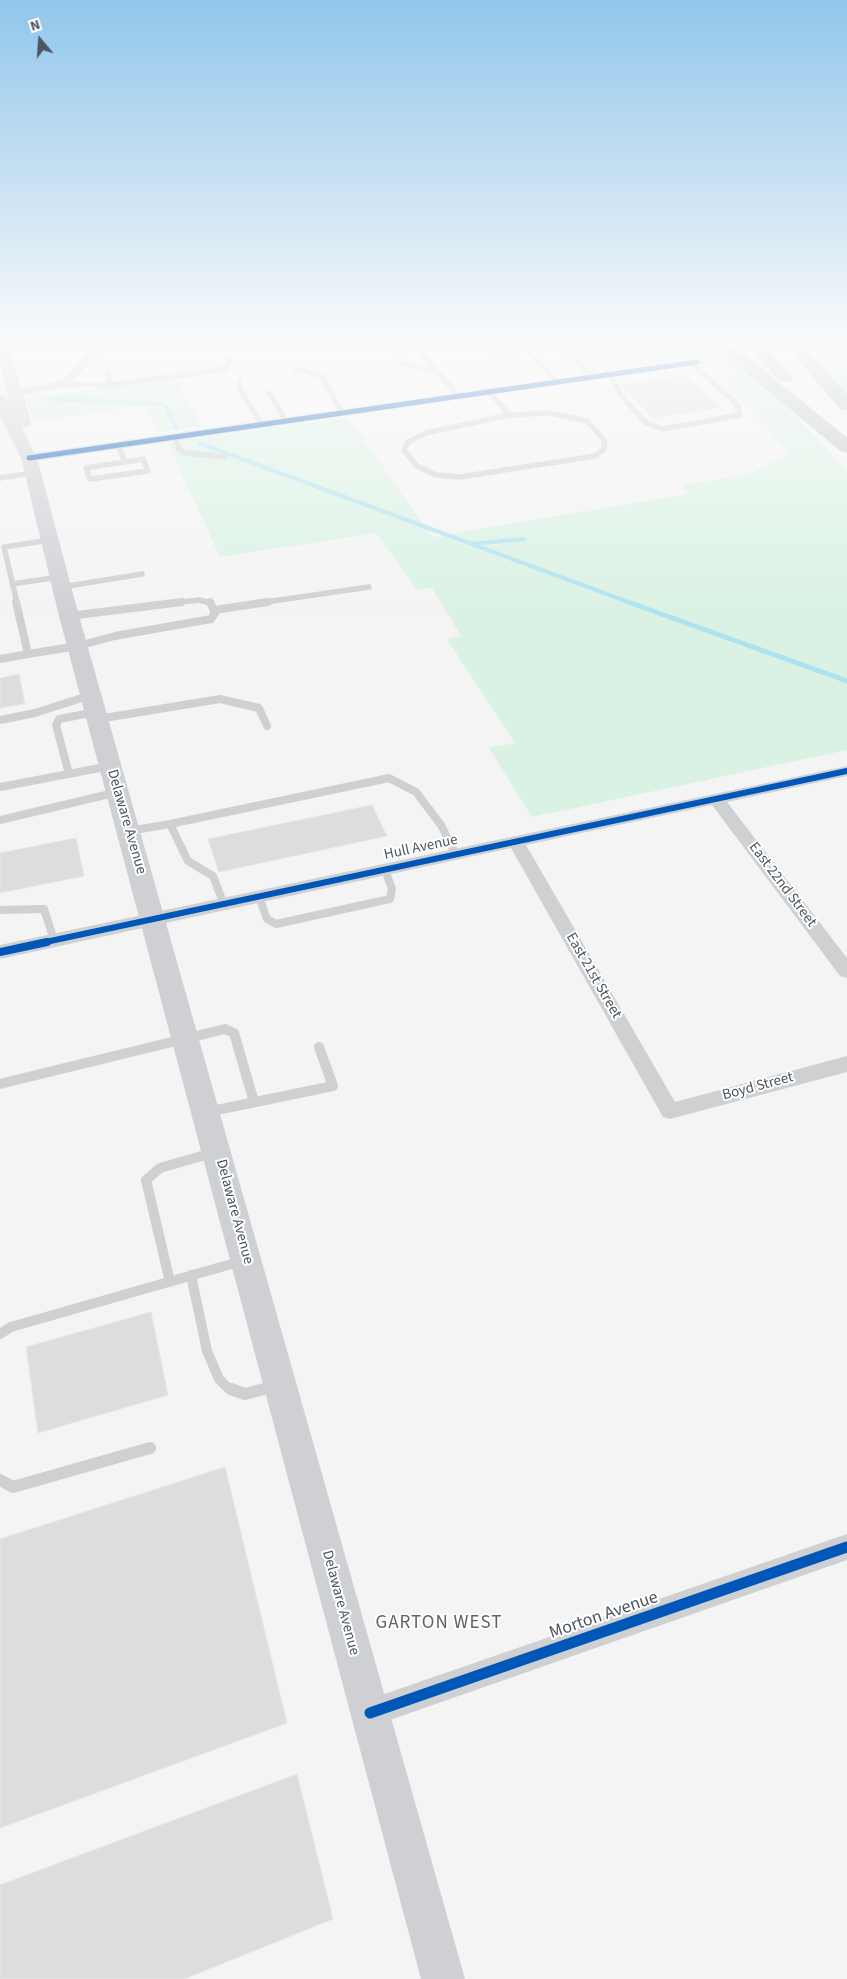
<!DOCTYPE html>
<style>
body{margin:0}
#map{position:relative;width:847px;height:1979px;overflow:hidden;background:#f4f4f4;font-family:"Source Sans 3",sans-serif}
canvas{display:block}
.north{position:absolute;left:15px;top:15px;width:50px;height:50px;-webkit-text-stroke:4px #fff;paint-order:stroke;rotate:342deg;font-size:14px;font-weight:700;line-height:20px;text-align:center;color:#4a5661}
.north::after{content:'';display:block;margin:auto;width:18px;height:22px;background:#4a5661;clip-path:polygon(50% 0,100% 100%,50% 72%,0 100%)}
</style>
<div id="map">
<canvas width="847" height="1979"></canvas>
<div class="north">N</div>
</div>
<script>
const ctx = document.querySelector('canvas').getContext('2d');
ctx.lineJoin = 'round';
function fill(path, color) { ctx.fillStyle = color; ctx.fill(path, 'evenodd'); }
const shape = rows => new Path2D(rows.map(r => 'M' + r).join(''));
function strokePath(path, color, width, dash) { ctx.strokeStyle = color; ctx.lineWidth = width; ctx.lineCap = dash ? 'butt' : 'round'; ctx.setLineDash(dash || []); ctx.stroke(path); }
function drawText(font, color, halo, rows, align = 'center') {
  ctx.font = font + ' "Source Sans 3",sans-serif'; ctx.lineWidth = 4; ctx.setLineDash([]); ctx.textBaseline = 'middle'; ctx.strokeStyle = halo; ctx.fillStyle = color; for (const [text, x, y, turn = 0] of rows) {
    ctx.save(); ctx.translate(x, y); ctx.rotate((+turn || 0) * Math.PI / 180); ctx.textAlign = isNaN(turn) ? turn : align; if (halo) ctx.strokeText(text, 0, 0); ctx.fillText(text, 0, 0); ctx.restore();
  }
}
fill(shape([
 [479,344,502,344,539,374,490,383,470,384,467,380,513,373,511,369],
 [572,344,706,344,761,380,847,470,847,750,532,817,489,748,515,743,447,639,461,636,432,588,417,590,376,533,220,557,167,442,348,417,432,537,688,494,681,485,750,474,791,453,709,366,702,367,691,357,591,372,588,369,595,367],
 [799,344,847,344,847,395,821,367],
 [177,378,201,426,158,432,146,406,34,422,26,399]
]), '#d9f2e3');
strokePath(shape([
 [50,399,162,404,167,408,176,428],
 [199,443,631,603],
 [471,544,524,539]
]), '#aee2f0', 4);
strokePath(shape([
 [628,602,847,681]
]), '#aee2f0', 5);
const building = shape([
 [686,375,721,408,652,418,621,385,686,375],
 [19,674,25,704,0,708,0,678,19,674],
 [372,805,387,836,219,872,208,839,372,805],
 [76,838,84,876,0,893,0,853,76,838],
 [151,1312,168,1395,38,1433,26,1347,151,1312],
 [225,1467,287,1723,0,1828,0,1539,225,1467],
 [297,1774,333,1919,184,1979,0,1979,0,1885,297,1774]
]);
fill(building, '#ddddde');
strokePath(building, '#e5e6e7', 1);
const highway = shape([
 [708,344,726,344,753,362,847,438,847,452,841,451,741,368,708,344],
 [747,344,763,344,791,375,793,378,791,381,779,381,747,344],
 [784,344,800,344,847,395,847,410,841,409,784,344]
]);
strokePath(highway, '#b9bec3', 1);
strokePath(shape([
 [388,344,402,363,437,371],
 [415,344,458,396],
 [531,344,523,345,557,382],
 [558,344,593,377],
 [294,371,305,370,322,377,342,413],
 [108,372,109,385],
 [610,374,620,394,647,424,663,429,740,415,737,404,691,363],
 [240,380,239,387,261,424],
 [60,384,109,385,220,370,227,368,230,359],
 [490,392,509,415],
 [269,393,286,421],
 [550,413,587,421,605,441,604,449,595,456,460,477,436,475,417,466,404,450,408,442,426,433,509,415,550,413],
 [174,437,179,449,185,453,225,457],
 [118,445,125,462],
 [143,459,148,471,90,479,86,468,143,459],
 [0,478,32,473],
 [12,584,59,577],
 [62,587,142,574],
 [17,603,4,547,50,540],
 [172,603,199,600,211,603],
 [259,603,369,587]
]), '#ced0d2', 5.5);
strokePath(shape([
 [16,602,28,654,78,646,115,636,211,619,215,613,210,602],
 [214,610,268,602],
 [69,616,182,602],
 [0,659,28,654],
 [98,719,220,699,259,708,267,726],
 [0,720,35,713,91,695],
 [69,774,56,725,59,719,96,712],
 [0,787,110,766],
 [0,820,118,792],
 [170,824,389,778,416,792,441,825,456,855],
 [129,831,170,824,188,861,213,876,224,905],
 [259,897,267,919,276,924,390,899,392,889,385,870],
 [0,910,44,909,54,940]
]), '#ced0d2', 8);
strokePath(shape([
 [0,1084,225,1029,234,1033,254,1102],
 [207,1112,333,1086,319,1047],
 [191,1275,207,1351,219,1379,229,1389,235,1391],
 [170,1282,146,1180,160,1168,212,1153],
 [0,1334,11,1327,242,1261],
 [259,1391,275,1387]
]), '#ced0d2', 10);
strokePath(shape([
 [231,1389,245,1394,264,1389],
 [0,1480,13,1487,150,1448]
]), '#ced0d2', 12);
fill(shape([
 [96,344,107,344,71,383,51,390,16,395,10,392,12,390,49,384,63,379,96,344],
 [697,359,702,362,701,364,29,462,23,458,29,454,697,359],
 [847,766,847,776,727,802,847,958,847,978,840,976,712,805,526,845,675,1102,847,1056,847,1072,670,1119,663,1117,511,848,0,959,0,945,847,766],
 [847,1534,847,1560,370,1727,360,1723,356,1713,360,1703,370,1699,847,1534]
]), '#ced0d2');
fill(shape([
 [0,344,9,344,31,423,29,426,22,428,37,458,79,616,465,1979,421,1979,59,616,21,458,0,416,0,395,6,397,10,405,0,365,0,344]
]), '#ced0d4');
fill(highway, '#bec4c9');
strokePath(shape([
 [29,458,697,362]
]), '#0057b8', 5);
strokePath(shape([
 [41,943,847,771]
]), '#0057b8', 6);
strokePath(shape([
 [0,952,47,942]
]), '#0057b8', 8);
strokePath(shape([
 [370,1713,847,1547]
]), '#0057b8', 11);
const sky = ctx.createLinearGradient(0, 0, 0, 621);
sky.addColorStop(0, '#91c6eb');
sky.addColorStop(0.55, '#fafafa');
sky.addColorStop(1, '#fafafa00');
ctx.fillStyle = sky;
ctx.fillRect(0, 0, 847, 621);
drawText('15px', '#4a5661', '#fff', [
 ["Delaware Avenue",126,822,74],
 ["Hull Avenue",421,848,-12],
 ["East 22nd Street",782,885,53],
 ["East 21st Street",593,976,60],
 ["Boyd Street",758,1087,-15],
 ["Delaware Avenue",234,1212,75],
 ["Delaware Avenue",340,1603,75]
]);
drawText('18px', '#4a5661', '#fff', [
 ["Morton Avenue",604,1616,-19]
]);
ctx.letterSpacing = '1px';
drawText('19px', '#5f6368', '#fff', [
 ["GARTON WEST",439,1624]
]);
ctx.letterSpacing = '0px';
</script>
